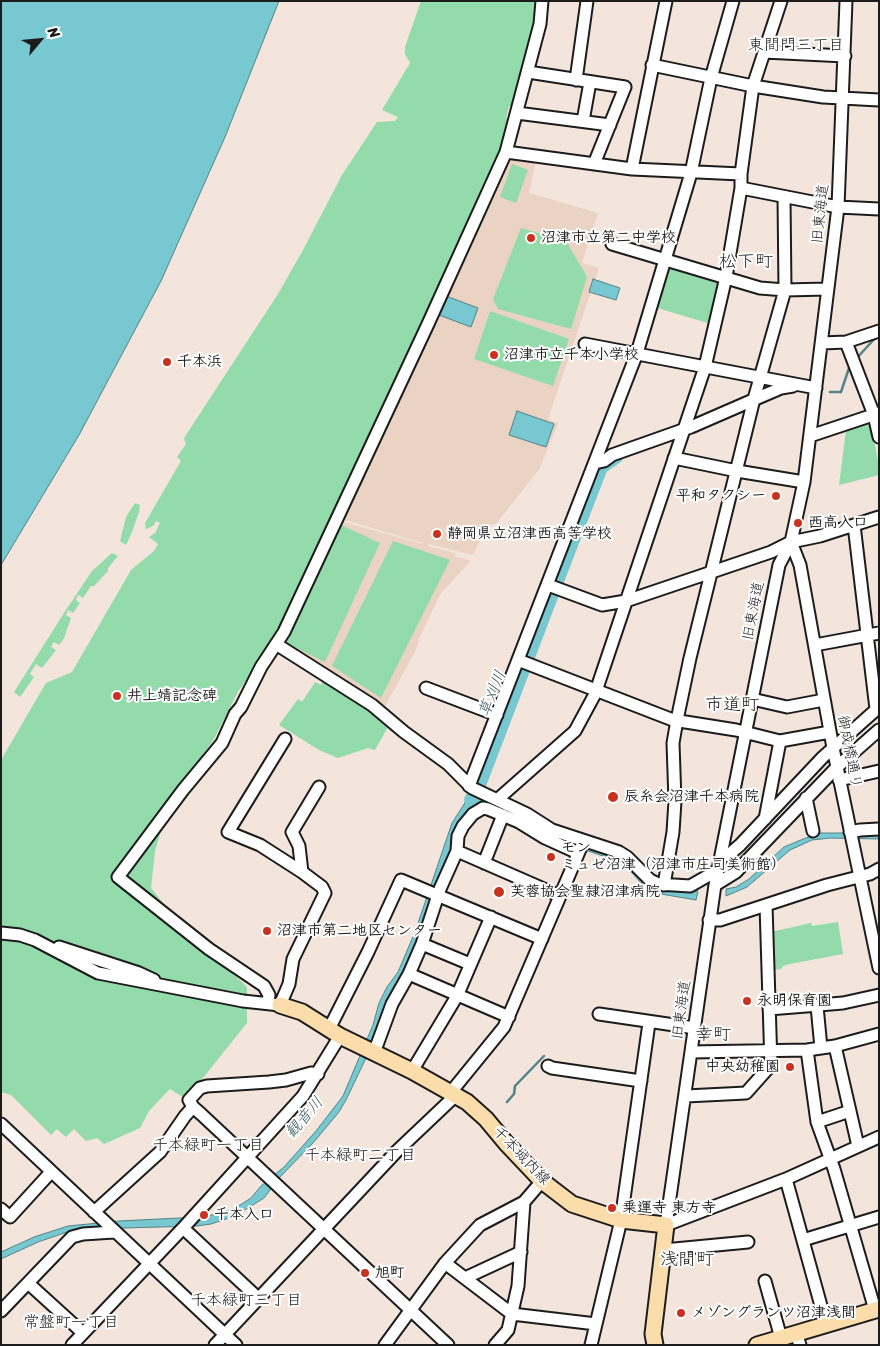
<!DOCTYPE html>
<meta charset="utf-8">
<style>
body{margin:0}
#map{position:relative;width:880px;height:1346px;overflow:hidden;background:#f3e5db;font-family:Sriracha,sans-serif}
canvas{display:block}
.frame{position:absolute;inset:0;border:2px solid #1c1c1c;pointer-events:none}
.north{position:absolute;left:15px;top:15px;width:50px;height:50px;-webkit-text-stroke:4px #fff;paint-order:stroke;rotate:62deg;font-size:14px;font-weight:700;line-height:20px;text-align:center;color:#1c1c1c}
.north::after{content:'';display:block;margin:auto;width:18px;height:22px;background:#1c1c1c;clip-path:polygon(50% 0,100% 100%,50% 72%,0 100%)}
</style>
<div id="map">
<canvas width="880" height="1346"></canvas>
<div class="frame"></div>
<div class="north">N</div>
</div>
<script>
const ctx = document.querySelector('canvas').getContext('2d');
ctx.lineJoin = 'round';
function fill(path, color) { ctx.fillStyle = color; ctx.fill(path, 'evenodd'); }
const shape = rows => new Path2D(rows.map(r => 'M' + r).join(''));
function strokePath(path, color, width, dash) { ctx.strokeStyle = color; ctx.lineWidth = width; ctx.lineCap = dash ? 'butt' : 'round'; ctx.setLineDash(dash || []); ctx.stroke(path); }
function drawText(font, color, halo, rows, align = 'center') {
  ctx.font = font + ' Sriracha,"Klee One",sans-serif'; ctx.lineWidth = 4; ctx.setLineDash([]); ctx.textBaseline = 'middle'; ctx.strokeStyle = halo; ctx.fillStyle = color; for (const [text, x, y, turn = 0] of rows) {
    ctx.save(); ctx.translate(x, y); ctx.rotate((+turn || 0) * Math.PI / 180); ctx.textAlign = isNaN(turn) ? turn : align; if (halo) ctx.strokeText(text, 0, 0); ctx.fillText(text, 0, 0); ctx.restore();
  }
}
fill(shape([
 [510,159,536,161,529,193,598,213,582,263,599,268,548,419,558,423,540,468,496,524,488,525,473,555,429,544,428,546,455,553,455,556,471,561,441,593,420,637,416,650,384,708,285,647,284,641,340,521,423,544,423,543,341,519,445,294]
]), '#ead3c2');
fill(shape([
 [421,1,537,1,537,11,515,106,509,106,506,118,511,119,504,147,486,188,403,360,273,644,239,690,214,739,171,798,155,851,151,888,180,924,247,987,247,1023,186,1099,170,1089,149,1111,140,1128,104,1144,97,1138,86,1141,74,1129,66,1137,57,1129,51,1135,11,1095,1,1092,1,760,46,683,72,672,131,570,154,551,158,544,149,537,155,533,160,523,156,521,153,526,146,529,145,523,181,461,177,457,186,444,184,438,278,294,303,250,342,175,377,122,395,121,398,117,382,110,410,63,405,54,405,47],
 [512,164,528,170,516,203,500,197],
 [521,228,566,241,587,277,571,329,498,309,493,299],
 [668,265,720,281,711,324,654,307],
 [490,311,569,339,553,386,474,359],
 [867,424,871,426,879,465,879,475,839,485,846,430],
 [135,503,140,505,139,512,132,532,126,545,120,541,126,517],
 [341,525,380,543,325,662,286,643],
 [393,541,450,560,381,698,332,666],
 [112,553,118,556,108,568,108,571,94,586,91,586,83,598,78,595,76,600,80,603,73,613,68,610,66,615,71,618,64,638,59,645,54,642,51,647,56,650,42,668,36,664,30,674,34,677,20,697,14,692,64,613,92,571],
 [324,680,373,711,389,725,375,750,368,748,338,758,319,750,279,725,298,699,302,702,315,682,321,685],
 [838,922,843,954,790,964,783,966,781,969,772,970,771,932,811,923,812,926]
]), '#93dbaa');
const water = shape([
 [1,1,279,1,225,137,161,281,79,435,1,565,1,1],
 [593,279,620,288,616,300,589,292,593,279],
 [446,296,478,308,471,327,439,315,446,296],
 [517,411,554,424,546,447,509,435,517,411],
 [470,795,479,797,623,859,639,874,687,891,698,891,696,900,661,894,641,883,625,865,615,860,573,846,481,804,447,868,404,975,391,993,374,1041,347,1098,339,1112,313,1143,279,1178,264,1198,235,1216,211,1224,197,1226,87,1229,70,1231,38,1242,1,1259,1,1252,34,1237,68,1226,119,1221,199,1217,218,1214,237,1207,251,1198,261,1186,284,1167,316,1131,343,1096,373,1025,379,1003,387,987,398,972,415,932,452,823,470,795],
 [821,833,879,833,879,839,831,838,812,840,790,850,747,887,726,896,726,889,736,887,749,879,784,847,808,837,821,833]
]);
fill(water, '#77c8d0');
strokePath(water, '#538388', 1);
strokePath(shape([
 [856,359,877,336],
 [830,392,841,392,850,365],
 [507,1102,514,1094,515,1086,544,1056]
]), '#538388', 2.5);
strokePath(shape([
 [557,581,601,467,616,457],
 [471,800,479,785,552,594]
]), '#77c8d0', 14);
const minor = shape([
 [846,1,838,207,804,482,791,542,779,565,715,885,666,1225,786,1179,879,1137],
 [764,52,845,56],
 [652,65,753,86,823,97,879,100],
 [528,72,625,87,594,164],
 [576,80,587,1],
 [517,113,610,125],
 [583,121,590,82],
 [506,152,632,169,741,174],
 [632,169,666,1],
 [741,188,838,207,879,209],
 [612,244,760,288,785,290,827,289],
 [846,342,874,415,879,437],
 [822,343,846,342,879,331],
 [585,344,816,388],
 [810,436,879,413],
 [674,458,737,471,804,482],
 [595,463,604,461,612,455,691,427,760,397,781,388,793,386],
 [854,525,876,709],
 [791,542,800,565,833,748,879,968],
 [548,585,602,605,626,601,771,552,791,542,820,536,879,517],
 [276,644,372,705,404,732,448,764,472,788,527,814,552,830,619,852,627,857,650,880,658,884,690,886,718,870],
 [815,645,879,633],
 [518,660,673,720,736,730,780,741,830,732],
 [426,688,497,715],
 [752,699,787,707,824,700],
 [839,780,879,771],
 [469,786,637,353,691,173,711,78,733,1],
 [806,798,813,831],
 [498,799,575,731,595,694,705,367,726,277,741,188,741,174,753,86,781,1],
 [765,819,780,741],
 [850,832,860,830,879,829],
 [457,851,560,896],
 [721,858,732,852,740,845,823,757,879,707],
 [484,863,503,815],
 [302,872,299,846,292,832,319,787],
 [664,885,673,832,675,801,673,743,677,720,690,658,754,399,785,290,784,197],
 [715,885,736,872,837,767,879,730],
 [709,920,720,920,827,885,870,874,879,869],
 [1,933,20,935,35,940,98,973,243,1001,280,1005,289,984,293,959,325,893,322,887,302,872,260,845,228,832,285,739],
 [422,944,470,964],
 [59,947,139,973,154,980],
 [409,974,509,1017],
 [268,1003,269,995,264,986,209,949,118,877,183,790,222,743,235,714,241,707,261,667,284,632,428,324,506,152,540,24,542,1],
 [817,1006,821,1048],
 [769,1009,843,1003,879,995],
 [599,1014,695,1028],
 [329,1029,368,952,401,880,542,939],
 [835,1046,858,1146],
 [807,1050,817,1122,834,1169,875,1310],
 [691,1052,807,1050,835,1046,879,1034],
 [374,1053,392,1004,409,974,422,944,440,889,457,851,458,836,463,826,473,814,483,808,488,809,519,822,545,838,578,853],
 [548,1066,552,1068,641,1081],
 [412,1071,457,996,491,917],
 [318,1074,311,1073,286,1080,269,1082,207,1086,200,1088,189,1100,193,1107,201,1114,448,1345],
 [451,1092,504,1027,581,847],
 [686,1096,746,1093,771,1065,766,905],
 [817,1122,850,1111],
 [1,1124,236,1345],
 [786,1179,826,1324],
 [1,1209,10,1217,51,1172],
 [94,1212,160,1152,185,1116,193,1107],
 [183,1228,259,1299],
 [803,1240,879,1217],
 [664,1250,748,1242],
 [445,1263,512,1314,596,1324],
 [465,1278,521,1252],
 [765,1281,781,1338],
 [28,1283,83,1333],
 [1,1311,72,1237,83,1234,114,1232],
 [796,1333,800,1345],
 [72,1345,184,1227,303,1096,340,1036],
 [215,1345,397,1151,456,1095],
 [385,1345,445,1263,480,1225,524,1202,542,1181],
 [495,1345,508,1330,518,1286,524,1202],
 [591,1345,621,1220,649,1023]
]);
const major = shape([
 [280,1005,302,1012,340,1036,412,1071,467,1102,486,1119,506,1143,542,1181,572,1204,621,1220,666,1225,653,1334,655,1345],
 [757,1345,879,1309]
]);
strokePath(minor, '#1c1c1c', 15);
strokePath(major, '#1c1c1c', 19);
strokePath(minor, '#fff', 11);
strokePath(major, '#fbddab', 15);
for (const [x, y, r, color] of [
 [531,238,5,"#c8321e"],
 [494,355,5,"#c8321e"],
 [167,362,5,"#c8321e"],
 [776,496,5,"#c8321e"],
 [798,523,5,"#c8321e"],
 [437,534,5,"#c8321e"],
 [117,696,5,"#c8321e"],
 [613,797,6,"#c8321e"],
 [551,857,5,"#c8321e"],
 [499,892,6,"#c8321e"],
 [267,931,5,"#c8321e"],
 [747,1001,5,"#c8321e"],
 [790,1067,5,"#c8321e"],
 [612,1208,5,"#c8321e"],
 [204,1215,5,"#c8321e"],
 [365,1273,5,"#c8321e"],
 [681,1313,5,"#c8321e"]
]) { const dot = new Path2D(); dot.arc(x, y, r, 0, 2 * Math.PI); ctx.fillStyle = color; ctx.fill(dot); strokePath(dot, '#fff', 2); }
drawText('15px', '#1c1c1c', '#fff', [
 ["旧東海道",821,214,-84],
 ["旧東海道",754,611,-79],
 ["御成橋通り",849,752,79],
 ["旧東海道",682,1010,-82],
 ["千本城内線",521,1156,46]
]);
drawText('bold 15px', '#1c1c1c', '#fff', [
 ["沼津市立第二中学校",541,238],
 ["沼津市立千本小学校",504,355],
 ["千本浜",177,362],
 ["平和タクシー",766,496,"right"],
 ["西高入口",808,523],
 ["静岡県立沼津西高等学校",447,534],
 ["井上靖記念碑",127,696],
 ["辰糸会沼津千本病院",624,797],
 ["モン",561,848],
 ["ミュゼ沼津（沼津市庄司美術館）",561,865],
 ["芙蓉協会聖隷沼津病院",510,892],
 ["沼津市第二地区センター",277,931],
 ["永明保育園",757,1001],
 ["中央幼稚園",780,1067,"right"],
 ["乗運寺 東方寺",622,1208],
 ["千本入口",214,1215],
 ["旭町",375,1273],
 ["メゾングランツ沼津浅間",691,1313]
], 'left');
drawText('16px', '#1c1c1c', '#fff', [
 ["東間門三丁目",796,46],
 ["千本緑町一丁目",208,1146],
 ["千本緑町二丁目",360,1156],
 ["千本緑町三丁目",246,1301],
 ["常盤町一丁目",71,1323]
]);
drawText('italic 16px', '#406164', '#fff', [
 ["草刈川",493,694,-68],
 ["観音川",305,1118,-49]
]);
drawText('18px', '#1c1c1c', '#fff', [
 ["松下町",746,262],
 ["市道町",732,705],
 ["幸町",713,1035],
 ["浅間町",687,1260]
]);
</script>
